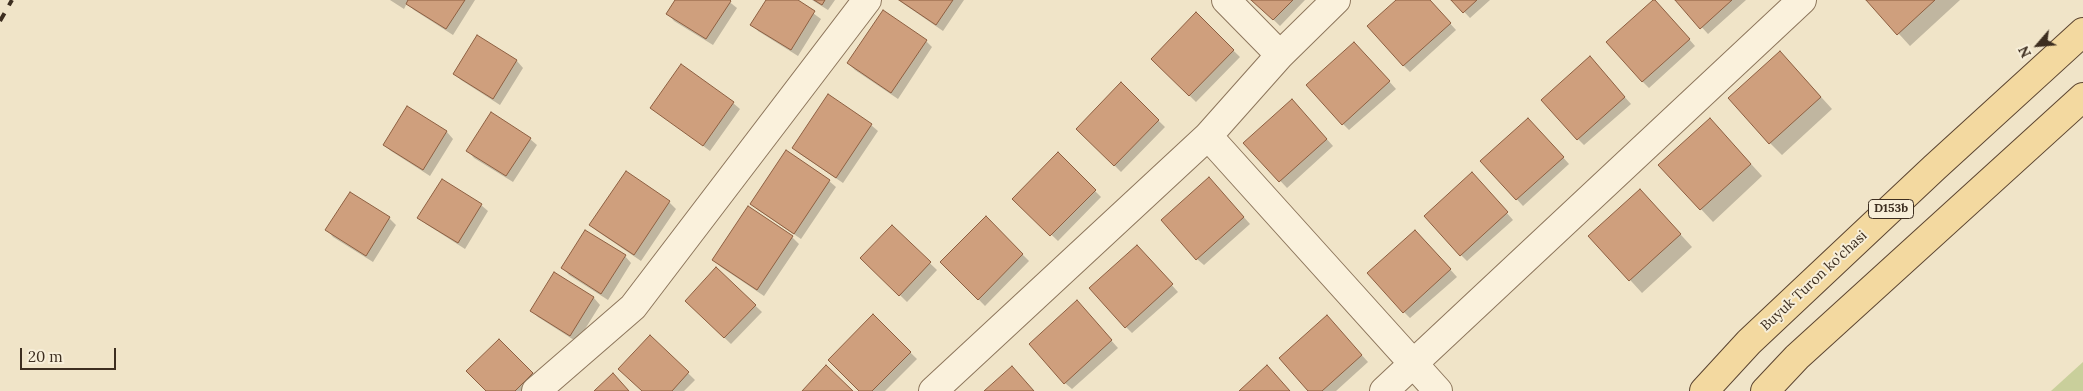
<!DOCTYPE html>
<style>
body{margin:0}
#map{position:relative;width:2083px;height:391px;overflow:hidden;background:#f0e4c8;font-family:Lora,serif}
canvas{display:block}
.north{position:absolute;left:2013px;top:20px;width:50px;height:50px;-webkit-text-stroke:4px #f7eed8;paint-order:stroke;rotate:243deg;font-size:14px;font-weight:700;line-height:20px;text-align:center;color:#3d2e20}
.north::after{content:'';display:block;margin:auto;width:18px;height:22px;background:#3d2e20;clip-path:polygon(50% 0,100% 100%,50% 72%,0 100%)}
.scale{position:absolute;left:20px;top:348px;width:96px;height:22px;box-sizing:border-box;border:2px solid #3d2e20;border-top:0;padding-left:6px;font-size:15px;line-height:18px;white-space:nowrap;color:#3d2e20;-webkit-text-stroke:4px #f7eed8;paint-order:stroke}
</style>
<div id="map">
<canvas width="2083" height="391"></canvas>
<div class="north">N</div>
<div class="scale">20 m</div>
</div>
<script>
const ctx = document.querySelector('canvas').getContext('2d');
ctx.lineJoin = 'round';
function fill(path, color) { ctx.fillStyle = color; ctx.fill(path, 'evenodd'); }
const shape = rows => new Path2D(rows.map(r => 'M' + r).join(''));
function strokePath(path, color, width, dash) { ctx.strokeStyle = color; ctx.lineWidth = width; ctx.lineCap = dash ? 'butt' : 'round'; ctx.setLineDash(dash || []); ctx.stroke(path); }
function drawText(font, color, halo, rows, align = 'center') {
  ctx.font = font + ' Lora,serif'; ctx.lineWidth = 4; ctx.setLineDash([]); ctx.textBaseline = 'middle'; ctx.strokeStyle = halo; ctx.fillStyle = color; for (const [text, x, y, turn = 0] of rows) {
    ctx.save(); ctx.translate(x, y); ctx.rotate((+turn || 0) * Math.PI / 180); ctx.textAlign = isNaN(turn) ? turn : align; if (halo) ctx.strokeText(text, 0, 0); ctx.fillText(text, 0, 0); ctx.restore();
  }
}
fill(shape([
 [2083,362,2083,391,2051,391]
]), '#c9cf9b');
fill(shape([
 [390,0,475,0,453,35,414,10,407,3,404,9],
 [677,0,727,0,737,8,713,45,674,21,668,14],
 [767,0,795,0,821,19,798,56,758,31,752,24],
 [812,0,835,0,828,10],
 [898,0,964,0,943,31],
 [1253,0,1305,0,1280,26],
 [1398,0,1429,0,1456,30,1410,72,1403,65],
 [1453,0,1490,0,1470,18],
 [1677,0,1746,0,1708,34],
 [1868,0,1960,0,1910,46],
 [1661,7,1695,46,1649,88,1642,81],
 [1196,14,1240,57,1196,102,1152,59],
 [478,37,517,61,523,68,500,105,461,80,455,74],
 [926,41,932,47,898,99,855,70,848,63],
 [1361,50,1396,89,1349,130,1343,124],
 [1596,65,1631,104,1584,145,1578,139],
 [1792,65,1832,109,1782,155,1770,143],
 [1121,84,1165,127,1121,172,1078,129],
 [733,103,740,109,710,151,652,108],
 [1298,107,1333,146,1287,188,1245,143],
 [407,108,447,132,453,139,430,176,391,151,384,145],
 [871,125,878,131,843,183,800,154,793,148],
 [1535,126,1569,164,1523,206,1482,161],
 [1722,132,1762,176,1713,222,1660,165],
 [530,139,537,145,513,182,474,158,468,151],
 [1058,154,1101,197,1058,241,1014,199],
 [829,181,836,187,801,239,758,210,752,203],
 [1479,181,1513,220,1467,261,1461,255],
 [1215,185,1250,224,1204,265,1197,259],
 [669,202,676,209,641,261,597,231,591,225],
 [1652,203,1692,247,1642,293,1590,236],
 [481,205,488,211,465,249,426,224,419,217],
 [389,218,396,225,373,262,333,237,327,230],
 [986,218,1029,261,985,306,942,262],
 [892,227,937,270,907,302,862,258],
 [792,237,799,244,764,296,721,267,714,260],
 [1422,238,1457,277,1410,318,1404,312],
 [1143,253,1178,292,1132,333,1126,327],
 [625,256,631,263,608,300,569,275,563,268],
 [717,269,762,312,731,344,686,301],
 [555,274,594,298,600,305,577,342,538,317,532,311],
 [1083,309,1118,348,1072,389,1065,383],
 [873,316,917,359,885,391,861,391],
 [1333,323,1368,362,1336,391,1310,391],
 [650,336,695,380,684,391,643,391],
 [499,341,538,381,528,391,487,391]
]), '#0003');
const building = shape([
 [408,0,465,0,446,29,406,4,408,0],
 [675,0,730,0,731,1,706,39,666,14,675,0],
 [766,0,798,0,815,11,791,50,750,25,766,0],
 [814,0,825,0,822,5,814,0],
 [899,0,953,0,936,25,899,0],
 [1251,0,1293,0,1273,20,1251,0],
 [1396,0,1430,0,1451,23,1403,66,1367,26,1396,0],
 [1451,0,1477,0,1463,13,1451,0],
 [1653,0,1655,0,1690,39,1642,82,1606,42,1653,0],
 [1675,0,1732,0,1700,29,1675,0],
 [1866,0,1935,0,1897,35,1866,0],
 [883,10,927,40,891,93,847,63,883,10],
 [1196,12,1234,50,1189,96,1151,59,1196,12],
 [477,35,517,60,493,99,453,74,477,35],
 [1354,42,1390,81,1342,125,1306,85,1354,42],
 [1780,51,1821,97,1769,144,1728,98,1780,51],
 [1590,56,1625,97,1577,140,1541,100,1590,56],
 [681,64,734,102,703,146,650,108,681,64],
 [1121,82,1159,120,1114,166,1076,129,1121,82],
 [828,94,872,124,836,178,792,148,828,94],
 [1292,99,1327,139,1279,182,1243,143,1292,99],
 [407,106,447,131,423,170,383,145,407,106],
 [491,112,531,138,506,176,466,151,491,112],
 [1528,118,1564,157,1516,200,1480,161,1528,118],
 [1710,118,1751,164,1700,210,1658,165,1710,118],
 [786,150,830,180,794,234,750,204,786,150],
 [1058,152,1096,190,1050,236,1012,199,1058,152],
 [626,171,670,201,634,255,589,225,626,171],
 [1472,172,1508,212,1460,256,1424,216,1472,172],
 [1209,177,1244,217,1196,260,1161,220,1209,177],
 [442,179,482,204,458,243,417,218,442,179],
 [1640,189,1681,234,1629,281,1588,236,1640,189],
 [350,192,390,217,366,256,325,230,350,192],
 [748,206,793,236,757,290,712,260,748,206],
 [986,216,1023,254,978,300,940,262,986,216],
 [892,225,931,262,899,296,860,258,892,225],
 [585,230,626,255,601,294,561,268,585,230],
 [1415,230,1451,269,1403,313,1367,273,1415,230],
 [1137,245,1173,284,1125,328,1089,288,1137,245],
 [716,267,756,305,724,338,685,301,716,267],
 [554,272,594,297,570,336,530,311,554,272],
 [1077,300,1112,340,1064,384,1029,344,1077,300],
 [873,314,911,352,872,391,859,391,828,360,873,314],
 [1327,315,1362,355,1322,391,1308,391,1279,358,1327,315],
 [650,335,689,372,672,391,642,391,618,369,650,335],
 [499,339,533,373,515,391,486,391,466,371,499,339],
 [826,365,853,391,802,391,826,365],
 [1267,365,1290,391,1239,391,1267,365],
 [1012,366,1034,391,984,391,1012,366],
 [613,373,629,391,594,391,613,373]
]);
fill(building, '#cf9f7d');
strokePath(building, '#8d5f41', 1);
const minor = shape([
 [1226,0,1280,55],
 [1208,136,1438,391],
 [536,391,633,307,867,0],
 [933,391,1208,136,1280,55,1336,0],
 [1384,391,1802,0]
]);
const major = shape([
 [1704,391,1749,342,1934,168,2083,32],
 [1765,391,1797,357,2083,97]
]);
strokePath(minor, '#8d765c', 30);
strokePath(major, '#5b4430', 30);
strokePath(minor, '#faf1dc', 28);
strokePath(major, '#f3d9a0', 28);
strokePath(shape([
 [0,21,12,0]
]), '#3d2e20', 4, [9, 9]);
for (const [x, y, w] of [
 [1891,209,45]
]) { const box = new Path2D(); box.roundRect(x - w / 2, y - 9.5, w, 19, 4); ctx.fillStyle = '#f7eed8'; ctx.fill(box); strokePath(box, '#3d2e20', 1); }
drawText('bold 12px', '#3d2e20', null, [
 ["D153b",1891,209]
]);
drawText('14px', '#3d2e20', '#f7eed8', [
 ["Buyuk Turon ko'chasi",1814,281,-43]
]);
</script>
